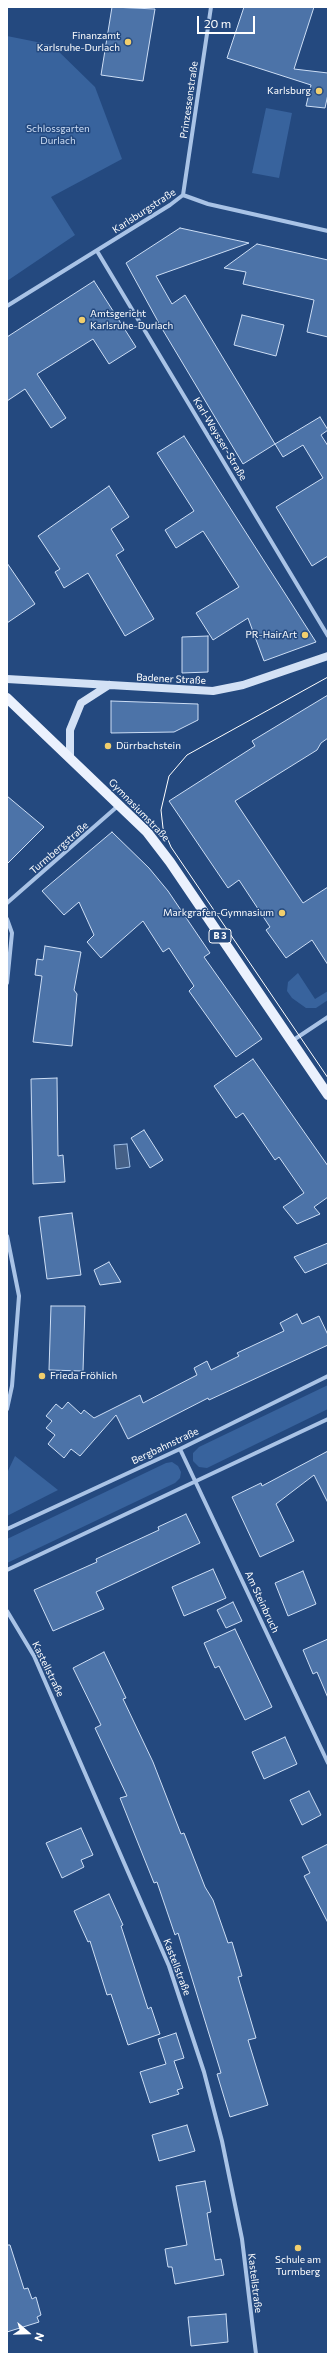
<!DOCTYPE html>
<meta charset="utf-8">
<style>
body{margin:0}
#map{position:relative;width:335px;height:2361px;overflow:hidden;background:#24497f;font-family:Commissioner,sans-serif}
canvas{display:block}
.frame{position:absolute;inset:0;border:8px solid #fff;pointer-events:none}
.north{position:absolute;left:8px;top:2313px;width:40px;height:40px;-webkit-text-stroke:3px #24497f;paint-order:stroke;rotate:110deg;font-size:11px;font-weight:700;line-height:16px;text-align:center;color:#fff}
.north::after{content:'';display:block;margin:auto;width:14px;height:18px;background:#fff;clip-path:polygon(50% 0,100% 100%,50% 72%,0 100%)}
.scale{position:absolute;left:197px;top:16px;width:58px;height:18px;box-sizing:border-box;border:2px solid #fff;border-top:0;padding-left:5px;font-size:12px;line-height:14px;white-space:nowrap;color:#fff;-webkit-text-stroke:3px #24497f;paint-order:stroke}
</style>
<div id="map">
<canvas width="335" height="2361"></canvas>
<div class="frame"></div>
<div class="north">N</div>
<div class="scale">20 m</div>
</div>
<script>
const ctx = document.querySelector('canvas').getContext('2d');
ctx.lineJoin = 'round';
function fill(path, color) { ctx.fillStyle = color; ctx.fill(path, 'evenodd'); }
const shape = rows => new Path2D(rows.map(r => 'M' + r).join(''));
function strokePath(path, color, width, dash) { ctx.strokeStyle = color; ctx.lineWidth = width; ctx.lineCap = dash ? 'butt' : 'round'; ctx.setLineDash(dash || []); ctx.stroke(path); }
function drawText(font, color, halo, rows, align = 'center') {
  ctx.font = font + ' Commissioner,sans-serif'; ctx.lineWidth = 3; ctx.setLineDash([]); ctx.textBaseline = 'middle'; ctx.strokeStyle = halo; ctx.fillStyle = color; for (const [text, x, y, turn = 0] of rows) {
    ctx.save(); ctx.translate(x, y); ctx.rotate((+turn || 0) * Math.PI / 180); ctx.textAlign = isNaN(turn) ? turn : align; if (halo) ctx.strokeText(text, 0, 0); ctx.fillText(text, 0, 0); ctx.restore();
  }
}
fill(shape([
 [7,36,52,45,95,87,122,159,51,197,75,235,7,281],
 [266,108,292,113,279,178,252,173],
 [298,973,315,999,328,991,328,1000,316,1008,306,1008,292,998,287,991,288,982],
 [328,1385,328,1409,207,1468,199,1467,193,1461,193,1453,199,1447],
 [15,1456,58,1490,7,1516,7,1473],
 [172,1462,178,1466,181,1472,180,1478,175,1483,7,1563,7,1539,166,1463]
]), '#38639d');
const water = shape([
 [127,1144,130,1167,116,1169,114,1145,127,1144]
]);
fill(water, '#456087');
strokePath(water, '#9ebee7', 1);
const building = shape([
 [112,7,155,9,143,81,101,75,112,7],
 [244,7,314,7,294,69,328,73,328,94,325,108,306,106,311,85,227,58,244,7],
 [180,228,249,243,156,276,172,304,185,295,275,444,243,464,161,327,126,263,180,228],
 [257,244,328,260,328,337,307,332,314,300,243,284,246,272,224,268,257,244],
 [94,281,136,347,109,364,93,339,37,374,66,418,51,428,25,389,7,401,7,337,94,281],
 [242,315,284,325,276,356,234,345,242,315],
 [320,417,328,430,321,435,328,446,328,556,312,566,276,507,323,478,303,445,283,457,275,444,320,417],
 [184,436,293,606,316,642,264,661,248,618,213,640,196,613,239,587,203,531,176,548,165,530,194,511,157,453,184,436],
 [109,486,129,517,111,529,124,550,116,555,154,619,125,636,88,573,64,588,55,572,60,569,38,536,109,486],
 [7,563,35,604,7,623,7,563],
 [208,636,208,672,182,673,182,637,208,636],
 [328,695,328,738,321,743,317,750,235,801,303,903,328,887,328,965,312,940,286,958,266,930,270,927,239,880,228,888,169,801,255,746,252,741,328,695],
 [111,701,198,704,198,720,174,732,111,733,111,701],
 [7,796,44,827,7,864,7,796],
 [112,832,149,868,168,891,210,953,204,957,262,1039,236,1057,189,991,194,986,169,948,163,952,143,921,101,958,87,942,94,935,79,902,64,915,42,891,112,832],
 [45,946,81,952,74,990,77,994,72,1046,33,1042,42,976,35,975,37,959,43,960,45,946],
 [253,1059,328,1166,328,1197,314,1207,320,1214,297,1224,283,1207,304,1193,279,1157,275,1160,243,1113,236,1118,214,1086,253,1059],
 [57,1078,58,1156,63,1155,65,1182,33,1184,31,1079,57,1078],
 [144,1130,163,1160,150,1168,131,1138,144,1130],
 [72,1213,81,1275,47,1279,39,1217,72,1213],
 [328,1243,328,1263,305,1273,294,1257,328,1243],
 [109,1262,121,1282,100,1285,94,1270,109,1262],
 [51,1306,85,1306,83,1371,49,1370,51,1306],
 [297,1314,302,1324,319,1316,328,1335,328,1345,209,1400,208,1398,128,1439,116,1415,80,1456,71,1449,64,1458,48,1444,55,1435,46,1428,52,1421,46,1416,56,1404,62,1409,68,1402,81,1414,84,1410,94,1418,140,1395,143,1403,197,1375,194,1368,207,1361,211,1370,239,1356,237,1353,284,1331,280,1323,297,1314],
 [328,1451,328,1503,314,1475,276,1504,294,1541,260,1557,232,1497,261,1483,262,1486,328,1451],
 [186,1514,200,1543,96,1592,104,1609,53,1631,34,1590,97,1562,96,1559,159,1530,158,1527,186,1514],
 [213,1569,226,1598,184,1616,172,1587,213,1569],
 [303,1571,316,1604,288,1616,275,1583,303,1571],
 [233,1602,242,1621,226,1628,217,1610,233,1602],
 [235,1629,272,1707,245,1720,219,1666,215,1668,204,1643,235,1629],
 [328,1639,328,1698,317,1672,313,1674,303,1650,328,1639],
 [104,1652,126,1698,123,1699,153,1762,181,1834,184,1833,205,1887,213,1900,228,1943,232,1942,242,1976,238,1977,256,2038,248,2040,268,2105,230,2117,217,2074,221,2073,178,1933,175,1935,157,1882,154,1883,120,1798,127,1796,95,1728,101,1725,73,1668,104,1652],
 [285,1737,297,1764,264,1779,252,1752,285,1737],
 [309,1791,321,1815,302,1825,290,1800,309,1791],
 [81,1828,93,1855,81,1860,84,1867,62,1878,46,1843,81,1828],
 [328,1844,328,1923,304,1876,310,1873,302,1857,328,1844],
 [109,1894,123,1925,121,1926,148,2009,151,2007,160,2034,128,2045,111,1994,107,1995,90,1941,88,1942,74,1911,109,1894],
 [176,2033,184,2058,174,2061,183,2088,177,2090,179,2094,150,2103,140,2072,166,2064,158,2039,176,2033],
 [187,2125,195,2151,159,2161,152,2135,187,2125],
 [205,2181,211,2212,207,2213,215,2260,221,2259,224,2275,175,2284,172,2267,168,2267,165,2249,187,2245,176,2186,205,2181],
 [7,2245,10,2245,24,2289,28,2288,32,2299,36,2297,41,2315,37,2317,39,2322,7,2332,7,2245],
 [226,2314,228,2342,191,2346,188,2317,226,2314]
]);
fill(building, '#4c73a8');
strokePath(building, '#cddef5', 1);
strokePath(shape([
 [183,195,211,7],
 [183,195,208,204,328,231],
 [97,251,328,636],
 [7,306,170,205,183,195],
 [7,903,119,805],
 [7,919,12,933,7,983],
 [292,1041,328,1017],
 [7,1236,19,1296,12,1386,7,1409],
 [180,1449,328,1763],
 [7,1529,180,1449,328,1376],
 [7,1570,328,1419],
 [7,1611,34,1656,169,1966,204,2072,222,2141,242,2239,256,2354]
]), '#a9c3e6', 4);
strokePath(shape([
 [7,679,213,691,243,685,328,656],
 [70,757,70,730,81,703,109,685]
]), '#d3e1f5', 8);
strokePath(shape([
 [7,698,147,832,170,862,328,1095]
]), '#ebf1fd', 10);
strokePath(shape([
 [328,677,187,755,169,776,161,810,163,828,171,847,328,1078]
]), '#fff', 1);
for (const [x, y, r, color] of [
 [128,42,4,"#f1ce6d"],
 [319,91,4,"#f1ce6d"],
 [82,320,4,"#f1ce6d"],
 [305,635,4,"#f1ce6d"],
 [108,746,4,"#f1ce6d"],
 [282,913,4,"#f1ce6d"],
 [42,1376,4,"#f1ce6d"],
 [298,2248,4,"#f1ce6d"]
]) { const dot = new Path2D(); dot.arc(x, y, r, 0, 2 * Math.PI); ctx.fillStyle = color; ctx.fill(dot); strokePath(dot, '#24497f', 1.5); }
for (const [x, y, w] of [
 [220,936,22]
]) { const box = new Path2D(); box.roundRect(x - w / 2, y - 7, w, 14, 3); ctx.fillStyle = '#24497f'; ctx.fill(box); strokePath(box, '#fff', 1); }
drawText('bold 9px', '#fff', null, [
 ["B 3",220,936]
]);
drawText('10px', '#fff', '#24497f', [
 ["Finanzamt",120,36],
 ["Karlsruhe-Durlach",120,48],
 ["Karlsburg",311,91],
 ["Amtsgericht",90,314,"left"],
 ["Karlsruhe-Durlach",90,326,"left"],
 ["PR-HairArt",297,635],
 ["Dürrbachstein",116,746,"left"],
 ["Markgrafen-Gymnasium",274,913],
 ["Frieda Fröhlich",50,1376,"left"],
 ["Schule am",298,2260,"center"],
 ["Turmberg",298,2272,"center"]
], 'right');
drawText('10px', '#fff', '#24497f', [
 ["Prinzessenstraße",189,100,-82],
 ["Karlsburgstraße",144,211,-33],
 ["Karl-Weysser-Straße",220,439,59],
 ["Badener Straße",171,679,3],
 ["Gymnasiumstraße",139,810,46],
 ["Turmbergstraße",59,848,-41],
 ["Bergbahnstraße",165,1446,-25],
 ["Am Steinbruch",262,1602,65],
 ["Kastellstraße",48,1669,64],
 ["Kastellstraße",177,1967,69],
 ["Kastellstraße",255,2283,83]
]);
drawText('10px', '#cddef5', '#24497f', [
 ["Schlossgarten",58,129],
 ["Durlach",58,141]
]);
</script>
